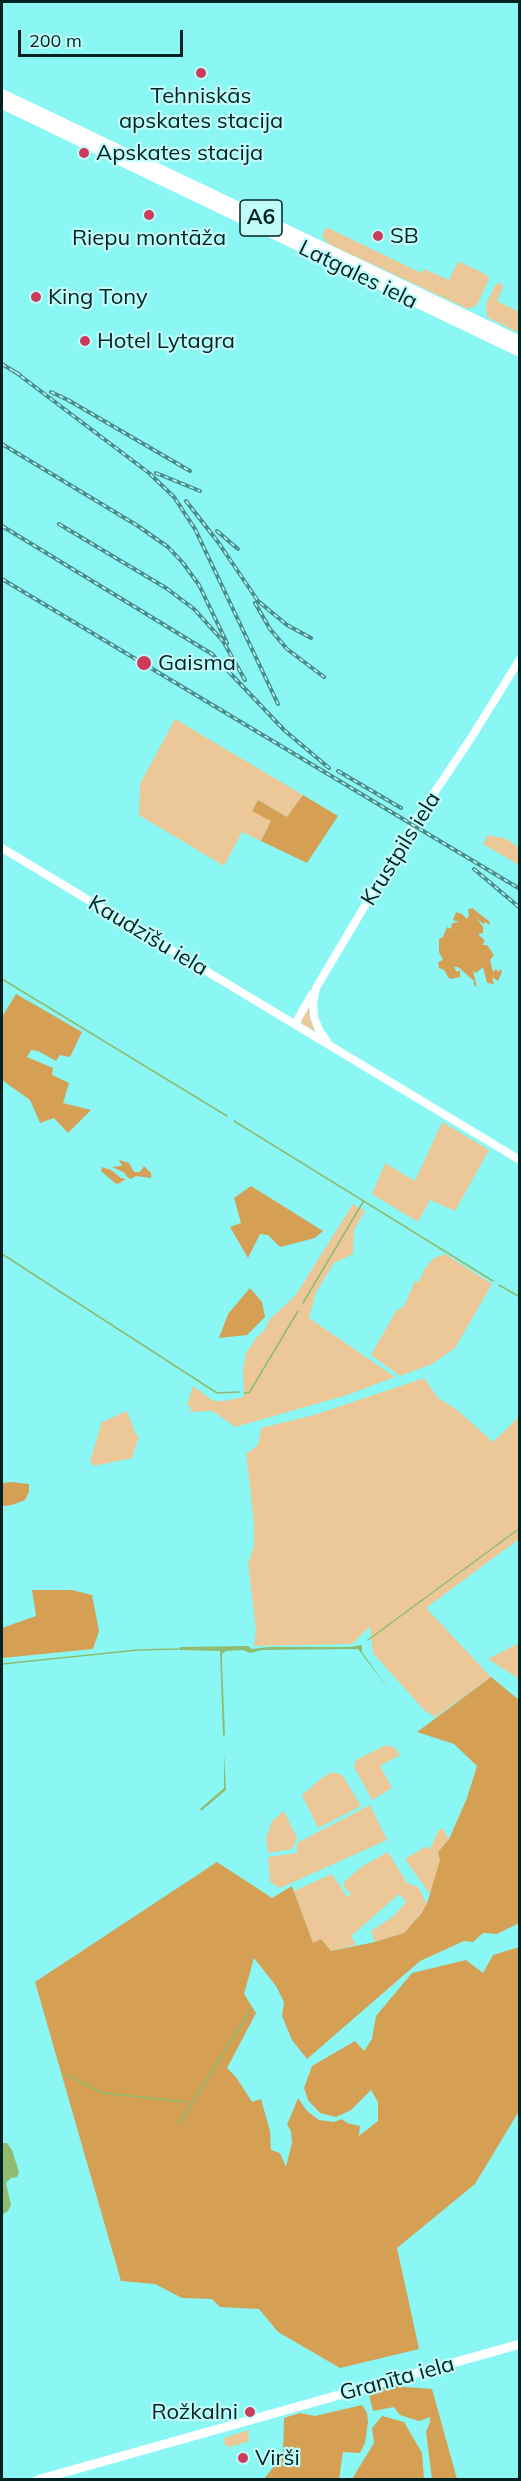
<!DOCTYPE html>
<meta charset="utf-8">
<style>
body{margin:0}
#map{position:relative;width:521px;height:2481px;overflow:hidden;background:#8af7f4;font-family:Mulish,sans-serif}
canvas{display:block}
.frame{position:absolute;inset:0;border:3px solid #022;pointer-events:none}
.scale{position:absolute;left:18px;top:30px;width:165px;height:27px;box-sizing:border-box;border:3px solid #022;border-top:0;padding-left:8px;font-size:18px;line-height:21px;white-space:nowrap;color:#022;-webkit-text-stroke:4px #c0fdfa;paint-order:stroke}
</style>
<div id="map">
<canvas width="521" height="2481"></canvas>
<div class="frame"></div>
<div class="scale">200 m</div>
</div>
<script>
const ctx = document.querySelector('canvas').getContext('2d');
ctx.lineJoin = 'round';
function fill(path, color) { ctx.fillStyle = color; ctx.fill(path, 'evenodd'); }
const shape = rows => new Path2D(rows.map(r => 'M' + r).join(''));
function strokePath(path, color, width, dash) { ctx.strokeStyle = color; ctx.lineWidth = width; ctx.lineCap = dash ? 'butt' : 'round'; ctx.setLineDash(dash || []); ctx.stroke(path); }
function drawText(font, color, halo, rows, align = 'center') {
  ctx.font = font + ' Mulish,sans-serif'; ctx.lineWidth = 4.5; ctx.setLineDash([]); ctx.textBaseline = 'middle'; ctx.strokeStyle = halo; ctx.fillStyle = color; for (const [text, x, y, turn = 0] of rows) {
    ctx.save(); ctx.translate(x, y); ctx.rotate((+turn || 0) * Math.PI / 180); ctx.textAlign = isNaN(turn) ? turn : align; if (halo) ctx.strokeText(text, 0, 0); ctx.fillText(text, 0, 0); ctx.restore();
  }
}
fill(shape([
 [326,227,421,273,424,269,449,280,458,262,460,262,487,275,489,279,477,305,468,309,329,244,322,236],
 [501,283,503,287,497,301,519,312,519,333,487,317,486,304,496,284],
 [175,719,303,795,287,817,258,800,252,811,272,820,261,841,242,832,224,866,139,815,140,784],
 [488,835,507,839,519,848,519,865,483,844],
 [310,1006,309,1015,315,1031,303,1025,301,1020],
 [442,1122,489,1150,455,1211,430,1200,418,1222,372,1194,385,1163,415,1181],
 [353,1204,365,1211,354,1230,353,1254,334,1263,316,1292,309,1318,395,1377,347,1395,235,1427,213,1411,189,1412,192,1408,187,1405,193,1386,213,1401,225,1401,244,1397,243,1369,246,1353,257,1337,264,1331,270,1319,295,1296],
 [445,1254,492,1284,455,1348,432,1364,400,1376,371,1355,396,1311,404,1306,415,1281,419,1282,425,1268,434,1258],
 [424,1378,438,1398,456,1409,493,1442,520,1416,519,1539,426,1608,491,1677,435,1717,424,1710,373,1653,370,1626,352,1644,254,1646,256,1631,248,1563,254,1546,254,1522,246,1454,258,1445,261,1428,314,1415],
 [127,1411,136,1435,139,1436,132,1458,94,1466,90,1461,102,1422],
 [519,1643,519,1679,488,1659],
 [386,1745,395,1748,400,1755,380,1766,392,1788,372,1800,354,1767,356,1760],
 [332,1772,342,1775,361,1806,318,1828,302,1795,322,1778],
 [370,1805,387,1840,280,1888,270,1882,268,1857,297,1853,297,1843],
 [284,1811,297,1838,292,1849,268,1853,266,1838,272,1821],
 [442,1828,449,1839,438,1852,440,1860,435,1884,429,1893,405,1859,427,1846,430,1850,438,1831],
 [388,1852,407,1883,418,1887,427,1904,421,1914,404,1933,375,1942,371,1931,394,1916,406,1902,399,1894,351,1936,356,1945,331,1951,321,1939,313,1944,294,1891,332,1874,347,1897,351,1894,344,1887,344,1882,361,1867],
 [248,2430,249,2441,230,2447,225,2445,224,2438]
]), '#ecc899');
fill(shape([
 [303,795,338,816,307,863,261,841,271,821,252,811,258,800,287,817],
 [472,908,490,922,489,925,486,922,483,924,476,917,483,927,483,933,478,934,485,941,482,945,487,945,494,955,490,960,493,972,496,969,498,972,501,969,502,972,498,981,492,977,494,984,487,983,483,967,476,973,473,971,477,987,474,985,474,981,458,967,454,967,457,972,460,970,460,977,451,979,448,977,444,970,439,968,438,962,443,960,439,952,439,939,443,937,447,927,451,929,452,923,459,922,453,920,456,912,462,914,467,919,469,915,468,909],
 [16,994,82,1032,70,1057,60,1055,56,1061,38,1051,31,1050,27,1057,53,1068,52,1075,69,1083,63,1103,91,1110,68,1133,54,1118,40,1123,30,1100,2,1080,2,1017],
 [119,1160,129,1163,134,1172,140,1172,144,1166,151,1173,151,1178,136,1176,131,1179,127,1177,125,1173,112,1167,122,1166],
 [102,1167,111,1170,121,1178,126,1179,118,1184,115,1183,101,1171],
 [251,1186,323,1231,315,1238,280,1247,268,1235,260,1234,248,1258,230,1227,241,1223,234,1198],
 [250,1288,262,1302,265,1317,247,1335,219,1338,228,1314],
 [11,1482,29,1484,29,1492,25,1500,12,1505,2,1506,2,1483],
 [32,1590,72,1590,92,1595,99,1631,93,1649,2,1658,2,1628,36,1616],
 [491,1677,519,1700,519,1923,497,1934,483,1933,473,1942,464,1941,420,1961,307,2059,292,2040,282,2016,284,2002,276,1986,254,1958,244,1994,256,2013,227,2068,236,2077,252,2102,261,2099,270,2131,271,2150,280,2153,286,2167,292,2143,291,2131,287,2125,298,2098,307,2111,319,2120,334,2122,342,2119,347,2123,360,2126,359,2136,378,2121,378,2102,371,2090,351,2110,336,2117,320,2113,308,2100,304,2088,312,2066,355,2041,364,2051,372,2039,376,2016,412,1973,466,1960,483,1973,493,1955,519,1947,519,2111,475,2184,397,2248,419,2349,340,2368,278,2332,259,2309,220,2307,212,2299,182,2298,155,2284,121,2281,35,1982,217,1862,272,1898,292,1886,313,1943,321,1939,331,1951,375,1942,404,1933,421,1914,427,1904,440,1860,438,1852,449,1839,467,1798,477,1766,454,1744,417,1732],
 [400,2382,404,2387,432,2389,457,2479,432,2479,426,2432,430,2422,430,2417,419,2421,400,2415,394,2407,373,2411,368,2391],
 [362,2405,367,2413,368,2422,365,2443,360,2453,343,2452,339,2479,264,2479,283,2455,284,2418,300,2413,315,2416],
 [382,2416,404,2422,422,2453,424,2479,352,2479,374,2443,372,2428]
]), '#d59f54');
fill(shape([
 [362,1645,362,1652,389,1690,358,1649,262,1650,250,1653,243,1650,226,1651,222,1654,222,1662,225,1735,223,1736,220,1651,179,1650,180,1647,248,1646,252,1649,268,1647,350,1647],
 [224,1753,226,1790,201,1811,200,1809,224,1788],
 [2,2143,7,2143,12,2150,19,2172,17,2177,11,2178,6,2183,11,2205,8,2211,2,2215]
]), '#8fbb70');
strokePath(shape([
 [2,979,227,1116],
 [234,1121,493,1281],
 [2,1254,217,1393,239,1392],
 [499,1285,520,1297],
 [303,1303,363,1202],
 [244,1393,249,1393,298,1311],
 [368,1640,520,1528],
 [2,1664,138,1650,178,1649],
 [67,2075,102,2093,188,2102],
 [179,2124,251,2009]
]), '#8fbb70', 1.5);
strokePath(shape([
 [2,848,520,1160],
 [295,1024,312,994],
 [327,1041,319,1030,314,1017,313,1003,316,988,414,823,471,738,520,659]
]), '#fff', 8);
strokePath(shape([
 [37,2480,520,2344]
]), '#fff', 9);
strokePath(shape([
 [2,94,520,341],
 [2,104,520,352]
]), '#fff', 10);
const rail = shape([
 [2,364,20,375],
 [14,371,149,473,174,497,195,529,278,704],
 [51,392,68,400,190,471],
 [2,444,138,526,168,547,183,563,199,585,227,643],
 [156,473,200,491],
 [186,501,218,542,258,601,287,625,311,638],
 [59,524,166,588,194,609,223,641,245,680],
 [2,526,212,654,284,730,329,768],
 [217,531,238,549],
 [2,579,520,889],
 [255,603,270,629,287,649,324,677],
 [338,771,401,808],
 [474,869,520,908]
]);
strokePath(rail, '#468d8c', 4);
strokePath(rail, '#c0fdfa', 1.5, [4.5]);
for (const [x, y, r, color] of [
 [201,73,6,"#cc3c5a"],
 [84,153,6,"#cc3c5a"],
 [149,215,6,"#cc3c5a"],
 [378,236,6,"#cc3c5a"],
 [36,297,6,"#cc3c5a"],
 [85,341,6,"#cc3c5a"],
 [144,663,8,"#cc3c5a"],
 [250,2412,6,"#cc3c5a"],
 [243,2458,6,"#cc3c5a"]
]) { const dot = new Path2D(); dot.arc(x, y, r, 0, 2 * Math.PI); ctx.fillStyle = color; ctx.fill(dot); strokePath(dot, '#c0fdfa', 2); }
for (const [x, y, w] of [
 [261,218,42]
]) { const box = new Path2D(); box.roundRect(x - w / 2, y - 18, w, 36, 4.5); ctx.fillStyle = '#c0fdfa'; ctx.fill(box); strokePath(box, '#022', 1.5); }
drawText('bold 21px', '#022', null, [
 ["A6",261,218]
]);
drawText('22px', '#022', '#c0fdfa', [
 ["Tehniskās",201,96,"center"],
 ["apskates stacija",201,121,"center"],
 ["Apskates stacija",96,153],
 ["SB",390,236],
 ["Riepu montāža",149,238,"center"],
 ["King Tony",48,297],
 ["Hotel Lytagra",97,341],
 ["Gaisma",158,663],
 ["Rožkalni",238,2412,"right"],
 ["Virši",255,2458]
], 'left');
drawText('22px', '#022', '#c0fdfa', [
 ["Latgales iela",358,275,26],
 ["Krustpils iela",401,849,-58],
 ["Kaudzīšu iela",148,936,31],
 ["Granīta iela",397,2379,-15]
]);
</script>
